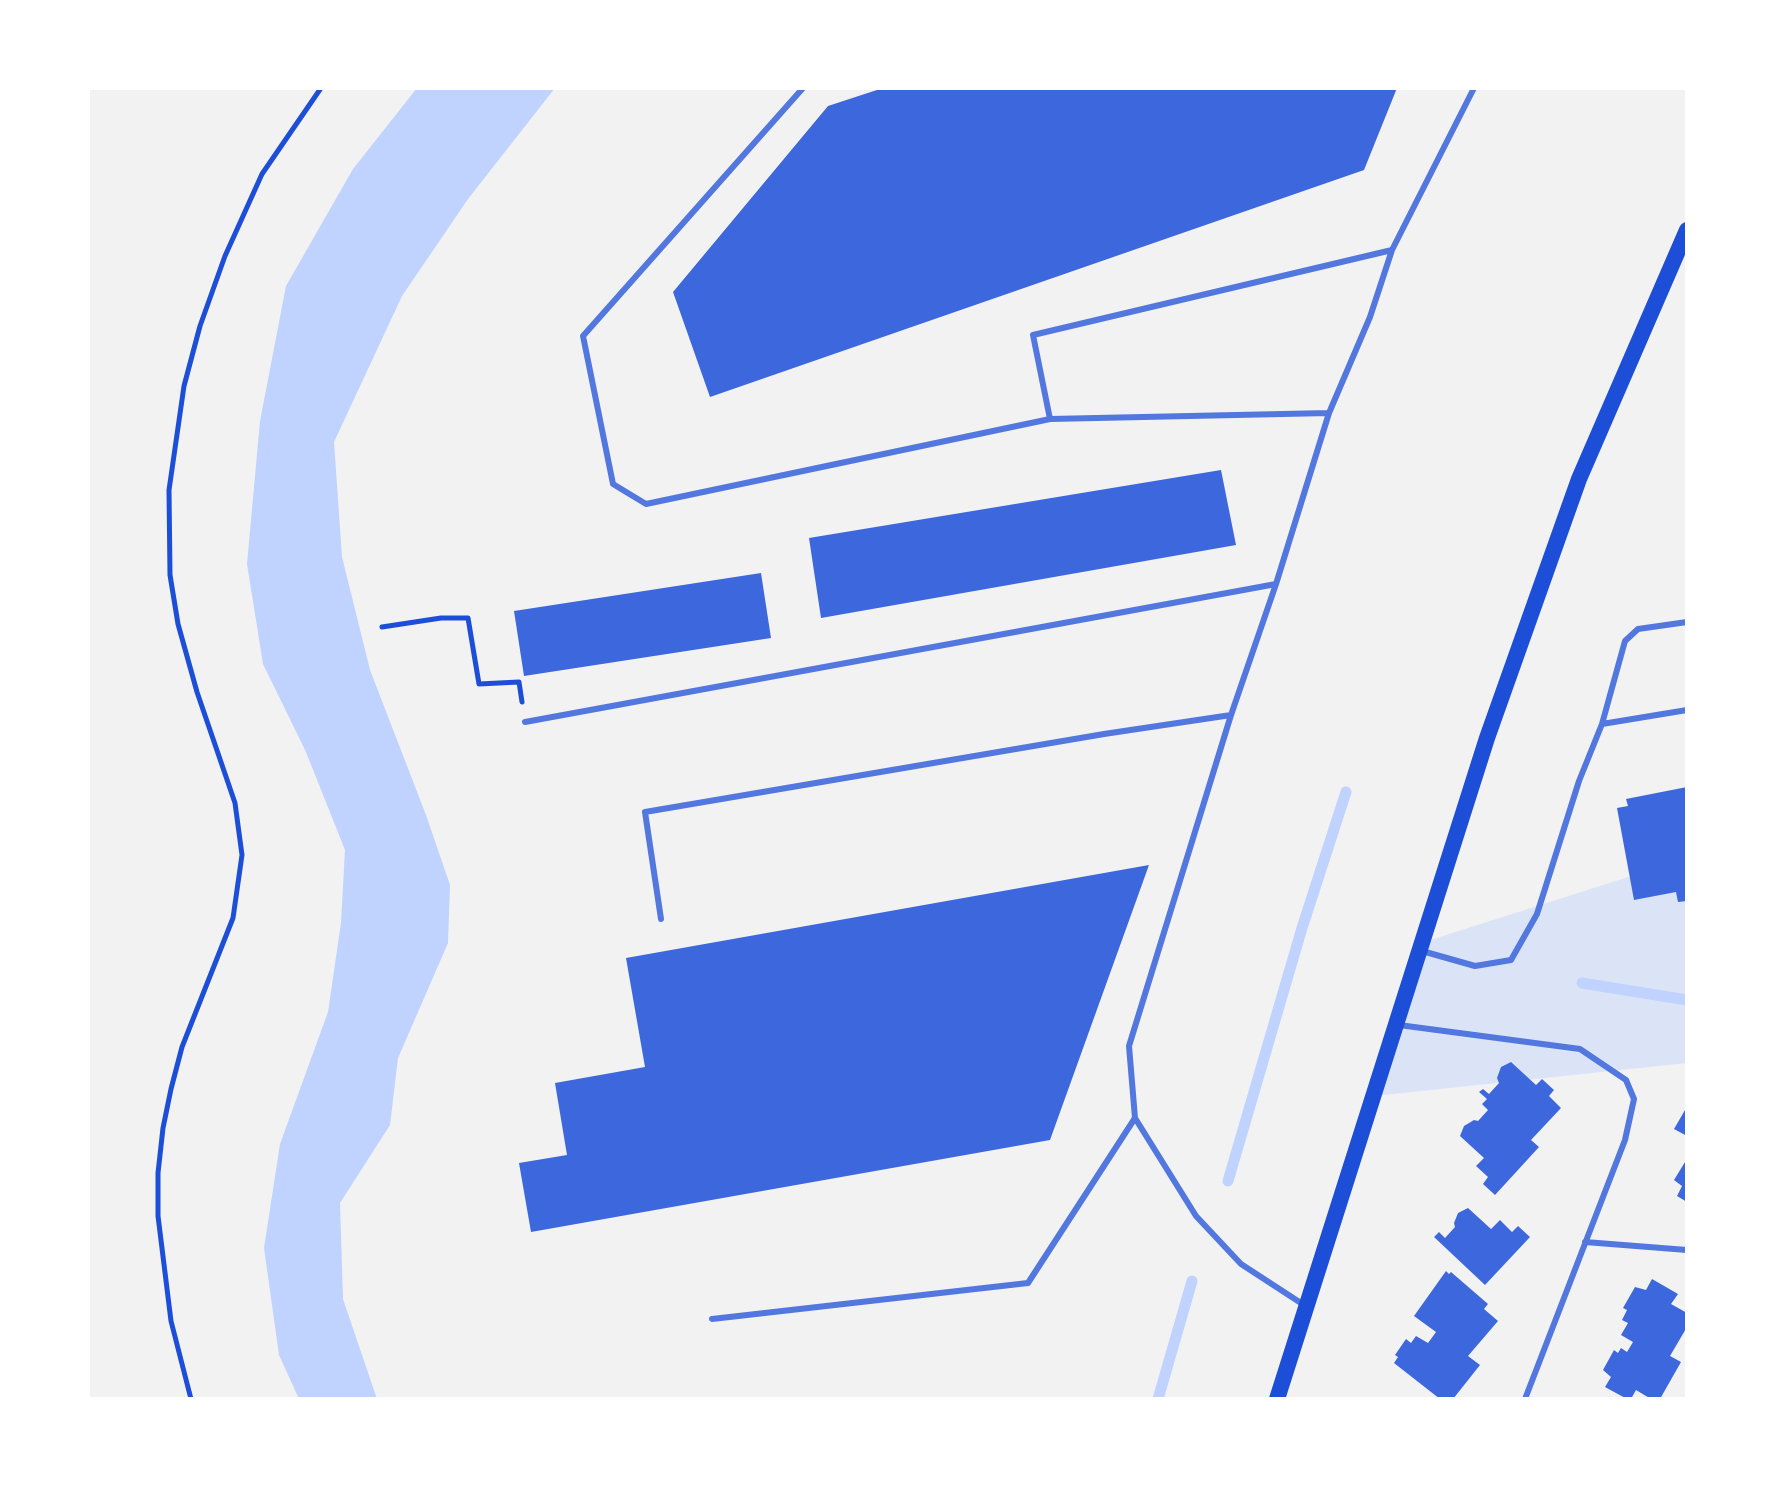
<!DOCTYPE html>
<style>
body{margin:0}
#map{position:relative;width:1775px;height:1487px;overflow:hidden;background:#f2f2f2;font-family:Overpass,sans-serif}
canvas{display:block}
.frame{position:absolute;inset:0;border:90px solid #fff;pointer-events:none}
</style>
<div id="map">
<canvas width="1775" height="1487"></canvas>
<div class="frame"></div>
</div>
<script>
const ctx = document.querySelector('canvas').getContext('2d');
ctx.lineJoin = 'round';
function fill(path, color) { ctx.fillStyle = color; ctx.fill(path, 'evenodd'); }
const shape = rows => new Path2D(rows.map(r => 'M' + r).join(''));
function strokePath(path, color, width, dash) { ctx.strokeStyle = color; ctx.lineWidth = width; ctx.lineCap = dash ? 'butt' : 'round'; ctx.setLineDash(dash || []); ctx.stroke(path); }
fill(shape([
 [1687,866,1687,1063,1374,1096,1421,943,1628,877]
]), '#dbe4f7');
fill(shape([
 [417,88,555,88,468,199,402,296,334,442,342,557,370,670,426,815,450,885,448,943,398,1058,390,1125,340,1203,343,1299,377,1399,299,1399,279,1355,264,1248,280,1144,328,1012,341,923,345,850,306,752,263,664,247,564,260,421,286,286,353,169]
]), '#bfd3fe');
strokePath(shape([
 [1582,983,1687,1000],
 [1228,1181,1302,928,1346,792],
 [1158,1399,1192,1281]
]), '#bfd3fe', 11);
fill(shape([
 [883,88,1397,88,1364,170,710,397,673,292,828,106],
 [1221,470,1236,545,821,618,809,538],
 [761,573,771,638,524,676,514,611],
 [1687,787,1687,901,1678,902,1676,892,1634,900,1617,808,1628,806,1626,799],
 [1149,865,1050,1140,531,1232,519,1163,567,1155,555,1083,645,1067,626,958],
 [1511,1062,1536,1085,1542,1079,1554,1090,1549,1096,1561,1108,1531,1140,1539,1147,1495,1195,1483,1184,1488,1177,1476,1166,1484,1158,1460,1136,1464,1126,1474,1120,1478,1121,1488,1110,1482,1104,1487,1099,1479,1092,1483,1089,1489,1094,1499,1083,1497,1078,1501,1067],
 [1685,1110,1687,1111,1687,1136,1674,1129],
 [1685,1162,1687,1163,1687,1202,1677,1196,1682,1186,1674,1180],
 [1468,1208,1491,1229,1500,1220,1512,1232,1518,1226,1530,1237,1485,1285,1434,1237,1439,1232,1445,1238,1455,1227,1454,1223,1458,1213],
 [1446,1271,1449,1274,1451,1272,1488,1304,1484,1309,1498,1321,1468,1356,1480,1365,1453,1399,1440,1399,1394,1363,1398,1357,1395,1355,1406,1339,1411,1343,1416,1336,1428,1343,1436,1332,1414,1316],
 [1652,1279,1678,1294,1671,1304,1687,1313,1687,1327,1670,1356,1681,1362,1660,1399,1651,1399,1636,1390,1631,1399,1627,1399,1605,1387,1611,1377,1603,1370,1614,1350,1618,1353,1621,1348,1627,1352,1633,1342,1621,1335,1628,1323,1622,1320,1627,1310,1623,1308,1635,1287,1646,1290]
]), '#3d67dc');
strokePath(shape([
 [382,627,441,618,468,618,479,684,519,682,522,702],
 [191,1399,171,1321,158,1216,158,1173,163,1128,171,1089,182,1047,233,918,242,855,235,803,197,692,178,624,170,575,169,490,184,386,200,326,225,256,262,174,321,88]
]), '#1d4ed8', 5);
strokePath(shape([
 [803,88,583,336,613,484,646,504,1050,419],
 [1329,413,1050,419,1033,335,1392,250],
 [525,722,1276,584],
 [1602,724,1625,641,1638,629,1687,622],
 [661,919,645,812,1104,734,1231,715],
 [1422,951,1475,966,1511,960,1537,914,1579,781,1602,724,1687,710],
 [1399,1025,1580,1049,1626,1080,1634,1099,1625,1140,1525,1399],
 [1135,1118,1196,1216,1241,1264,1304,1305],
 [1585,1242,1687,1250],
 [712,1319,1028,1283,1135,1118,1129,1046,1231,715,1276,584,1329,413,1370,317,1392,250,1474,88]
]), '#5277de', 6);
strokePath(shape([
 [1277,1399,1487,738,1579,479,1687,230]
]), '#1d4ed8', 16);
</script>
